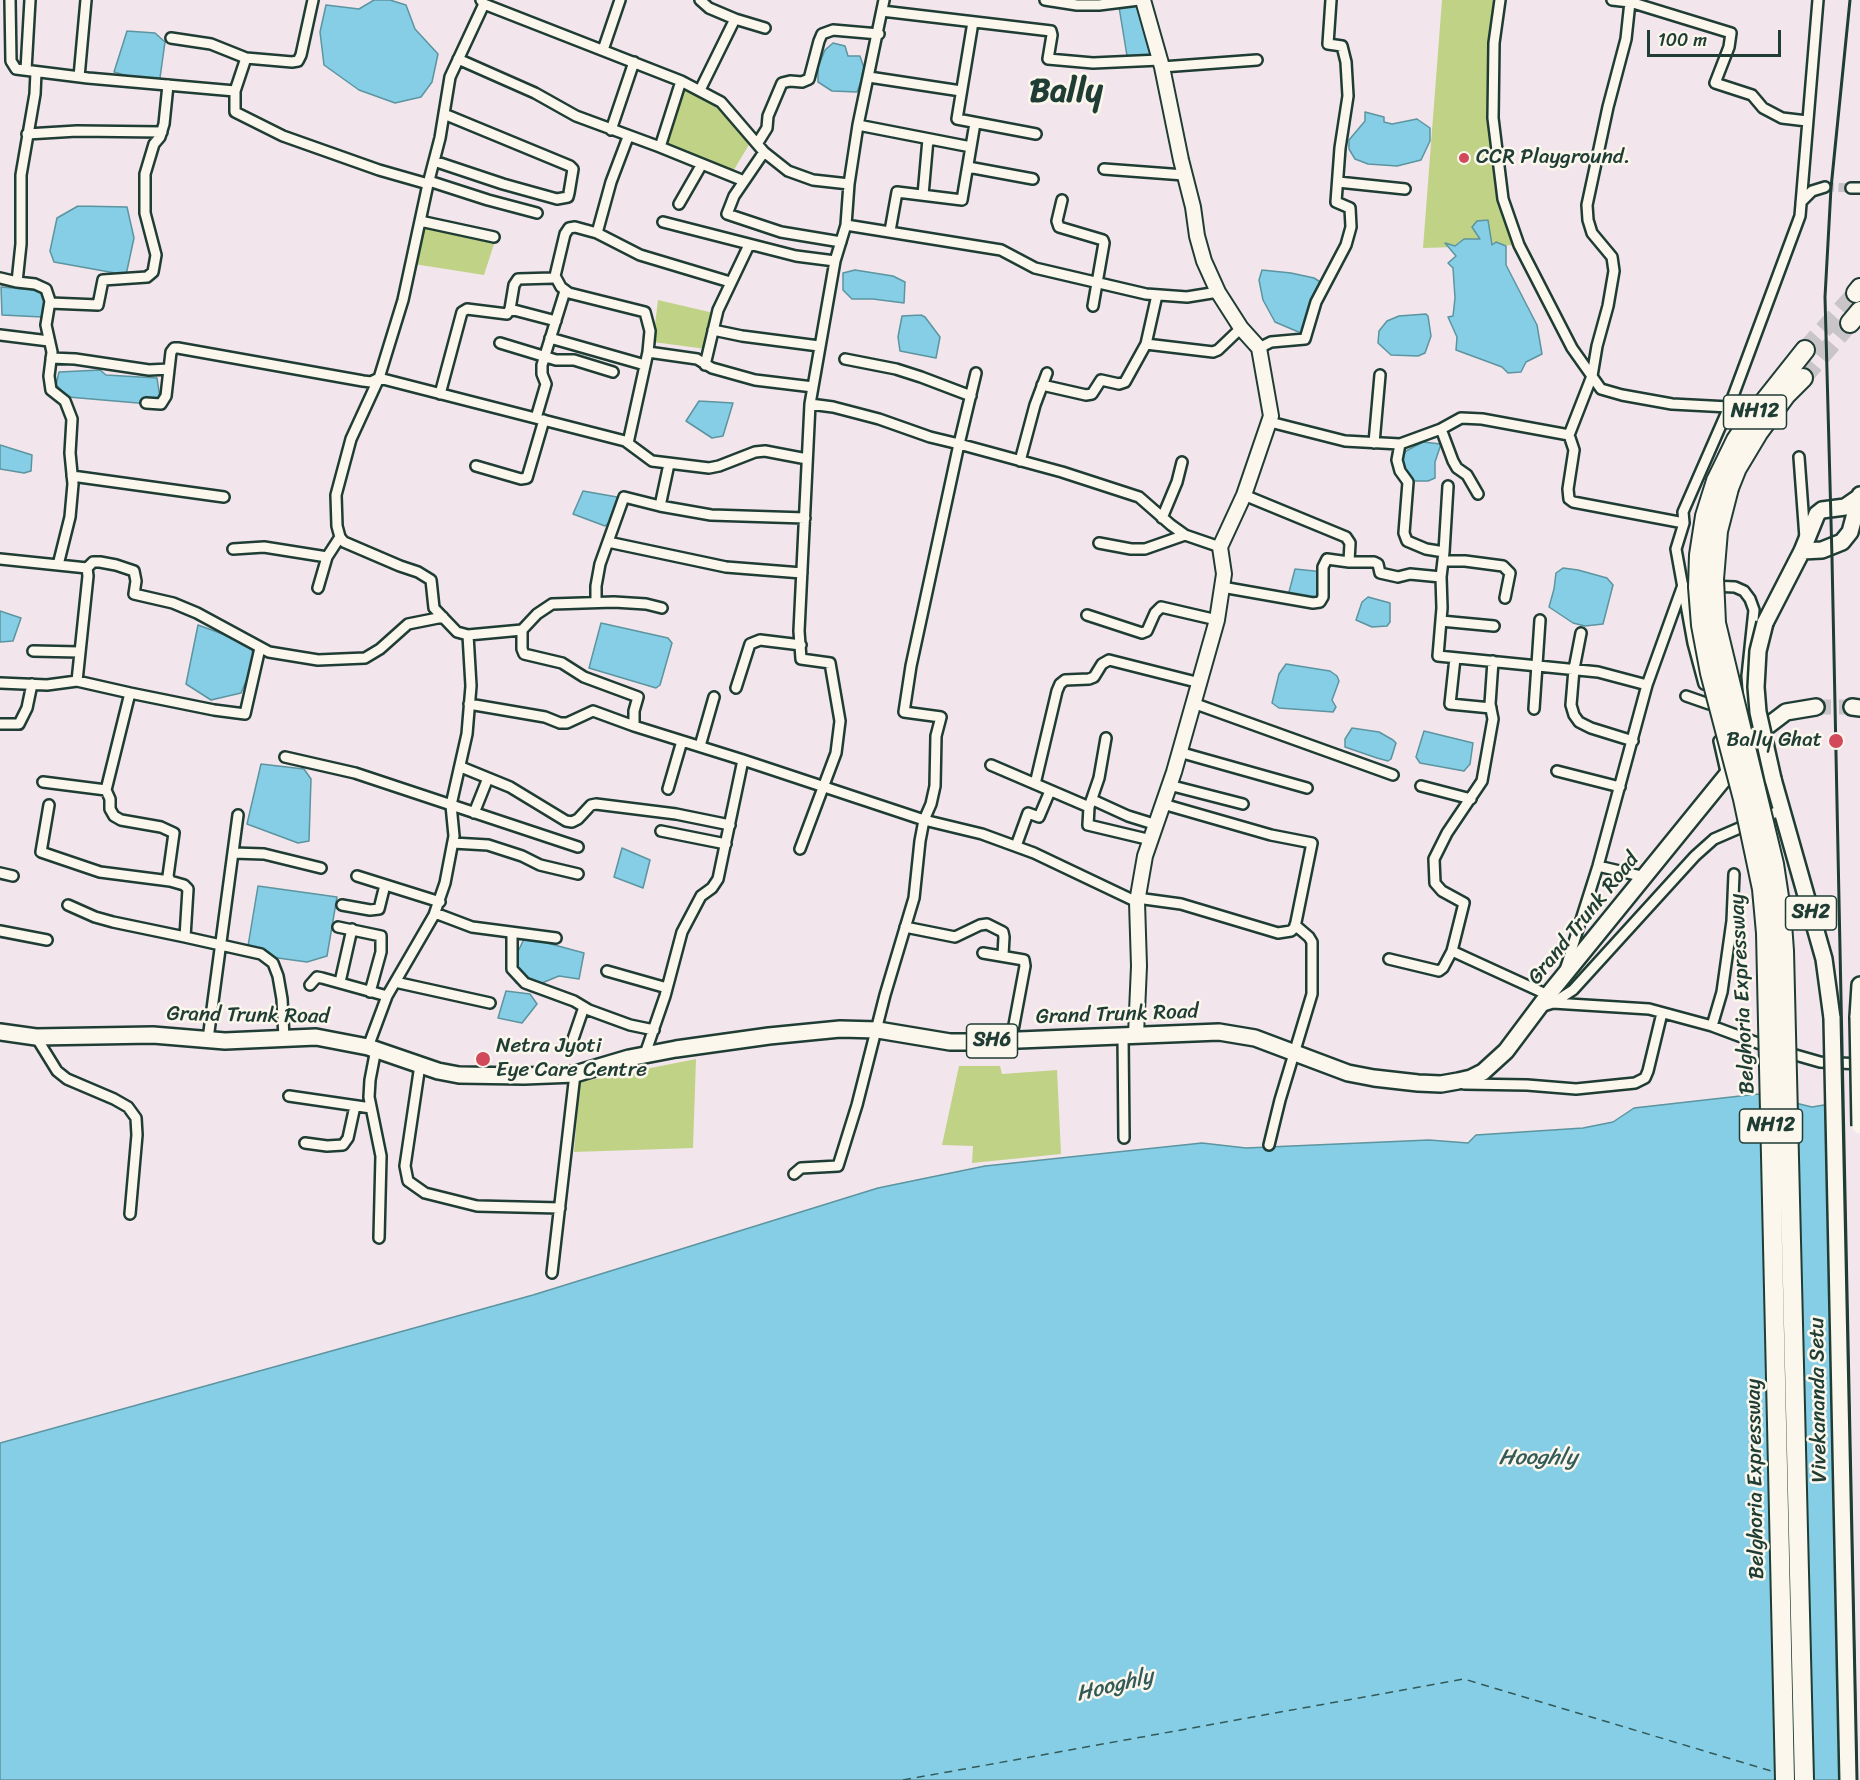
<!DOCTYPE html>
<style>
body{margin:0}
#map{position:relative;width:1860px;height:1780px;overflow:hidden;background:#f2e6ec;font-family:Sriracha,sans-serif}
canvas{display:block}
.scale{position:absolute;left:1647px;top:30px;width:134px;height:27px;box-sizing:border-box;border:3px solid #1f3d34;border-top:0;padding-left:8px;font-size:18px;line-height:21px;white-space:nowrap;color:#1f3d34;-webkit-text-stroke:4px #fbf7ec;paint-order:stroke}
</style>
<div id="map">
<canvas width="1860" height="1780"></canvas>
<div class="scale">100 m</div>
</div>
<script>
const ctx = document.querySelector('canvas').getContext('2d');
ctx.lineJoin = 'round';
function fill(path, color) { ctx.fillStyle = color; ctx.fill(path, 'evenodd'); }
const shape = rows => new Path2D(rows.map(r => 'M' + r).join(''));
function strokePath(path, color, width, dash) { ctx.strokeStyle = color; ctx.lineWidth = width; ctx.lineCap = dash ? 'butt' : 'round'; ctx.setLineDash(dash || []); ctx.stroke(path); }
function drawText(font, color, halo, rows, align = 'center') {
  ctx.font = font + ' Sriracha,sans-serif'; ctx.lineWidth = 5; ctx.setLineDash([]); ctx.textBaseline = 'middle'; ctx.strokeStyle = halo; ctx.fillStyle = color; for (const [text, x, y, turn = 0] of rows) {
    ctx.save(); ctx.translate(x, y); ctx.rotate((+turn || 0) * Math.PI / 180); ctx.textAlign = isNaN(turn) ? turn : align; if (halo) ctx.strokeText(text, 0, 0); ctx.fillText(text, 0, 0); ctx.restore();
  }
}
fill(shape([
 [1442,0,1500,0,1493,118,1503,199,1519,245,1423,248],
 [683,86,716,103,750,143,729,178,662,149],
 [424,226,495,241,484,275,414,264],
 [658,300,718,314,706,349,653,342],
 [696,1059,693,1148,574,1152,580,1082],
 [959,1066,1000,1066,1002,1074,1057,1070,1061,1154,972,1163,973,1146,942,1145]
]), '#c0d286');
const water = shape([
 [374,0,390,0,406,5,415,29,438,54,432,82,421,97,395,103,359,90,324,65,320,32,326,5,359,9,374,0],
 [1141,4,1153,50,1151,56,1128,62,1119,7,1141,4],
 [127,31,155,33,165,42,159,85,114,72,127,31],
 [833,43,845,46,848,56,860,56,865,71,857,92,832,91,818,82,818,67,825,50,833,43],
 [1365,112,1384,117,1384,122,1392,124,1417,119,1430,128,1430,141,1421,160,1397,166,1368,164,1355,159,1349,149,1349,140,1365,121,1365,112],
 [78,206,127,207,134,238,126,275,54,262,50,251,57,218,78,206],
 [1488,220,1492,245,1496,242,1506,246,1506,265,1537,325,1542,354,1526,362,1521,372,1508,373,1502,367,1456,350,1457,337,1448,317,1453,316,1455,298,1453,268,1448,263,1456,256,1445,243,1455,246,1464,239,1480,239,1472,227,1477,221,1488,220],
 [855,270,893,276,905,282,904,303,873,299,852,299,843,290,843,273,855,270],
 [1262,270,1291,273,1314,278,1325,285,1308,336,1275,322,1263,300,1259,280,1262,270],
 [1,287,38,290,46,298,42,317,2,315,1,287],
 [1426,314,1428,316,1431,336,1425,353,1418,356,1391,355,1378,343,1379,331,1387,321,1399,316,1426,314],
 [921,315,925,317,940,337,936,358,900,351,898,337,902,316,921,315],
 [100,370,106,375,157,378,161,405,68,397,56,385,59,372,100,370],
 [699,401,733,403,723,436,712,438,686,421,699,401],
 [1423,442,1441,444,1435,462,1435,478,1428,481,1411,481,1402,476,1400,462,1406,451,1423,442],
 [0,445,32,455,31,471,24,473,0,469,0,445],
 [583,491,617,497,618,515,605,526,573,514,583,491],
 [1563,568,1578,570,1607,578,1613,585,1603,624,1585,626,1573,623,1549,607,1554,589,1556,573,1563,568],
 [1295,569,1324,572,1318,602,1302,601,1289,592,1295,569],
 [1368,597,1390,603,1390,622,1387,626,1372,627,1356,620,1362,602,1368,597],
 [0,611,21,618,13,641,0,642,0,611],
 [601,623,668,638,672,643,660,685,656,688,589,668,601,623],
 [198,625,250,644,255,660,241,693,211,700,186,684,198,625],
 [1286,664,1330,671,1337,676,1339,681,1332,700,1336,707,1333,712,1279,708,1272,703,1279,674,1286,664],
 [1352,728,1379,732,1393,740,1396,743,1391,759,1388,761,1377,758,1345,747,1345,739,1352,728],
 [1424,731,1473,743,1470,764,1464,771,1420,763,1416,757,1424,731],
 [261,764,304,769,311,779,309,841,298,843,247,824,261,764],
 [622,848,650,860,643,888,614,877,622,848],
 [258,886,337,897,327,956,307,962,256,955,248,946,258,886],
 [525,937,584,953,579,979,559,976,537,985,516,983,510,968,525,937],
 [506,991,530,994,537,1004,522,1023,498,1018,506,991],
 [1758,1094,1812,1107,1860,1099,1860,1780,0,1780,0,1443,533,1295,878,1188,985,1166,1202,1143,1246,1148,1429,1140,1468,1143,1476,1135,1583,1128,1613,1122,1634,1108,1758,1094]
]);
fill(water, '#85cee6');
strokePath(water, '#5c949f', 1.5);
fill(shape([
 [1860,1096,1860,1780,1842,1780,1827,1102]
]), '#f2e6ec');
strokePath(shape([
 [903,1780,1464,1679,1778,1773]
]), '#335a58', 1.5, [8, 6]);
strokePath(shape([
 [1825,187,1851,188]
]), '#c8c4c7', 9, [9, 4.5]);
strokePath(shape([
 [1816,707,1852,707]
]), '#c8c4c7', 15, [15, 8]);
strokePath(shape([
 [1805,350,1856,293],
 [1803,378,1850,323]
]), '#c8c4c7', 18, [18, 9]);
const street = shape([
 [10,0,11,61,16,69,88,78,235,91,235,112,283,136,379,170,428,184],
 [700,0,709,8,735,19],
 [1045,0,1077,5,1099,5,1139,0],
 [1500,0,1494,43,1493,118,1503,199,1519,245,1572,348,1601,389,1622,395,1672,404,1729,407],
 [1612,0,1630,2,1731,33,1729,47,1715,83,1752,95,1763,108,1782,118,1807,121],
 [484,4,681,81,721,102,764,152,788,171,813,180,849,184],
 [882,11,1051,31,1052,35,1048,59,1093,63,1160,60],
 [973,22,957,119,1036,134],
 [171,38,211,44,246,58,292,62,298,61,301,55,313,0],
 [603,50,620,0],
 [458,59,535,93,576,116,660,147,681,81],
 [1162,67,1257,60],
 [26,70,30,0],
 [36,72,35,94,21,175,21,244,17,282,35,284,46,289,50,301,46,325,52,352,49,376,51,390,65,401,72,419,70,453,73,484,70,517,58,565],
 [79,77,86,0],
 [869,77,961,91],
 [700,90,735,19,765,28],
 [235,91,246,58],
 [858,125,971,147],
 [611,130,634,62],
 [27,134,77,131,162,132],
 [757,144,767,128,768,116,782,83,790,81,802,82,809,79,819,41,822,34,833,30,879,34],
 [660,147,744,181],
 [764,152,734,196,727,214,781,232,841,242],
 [434,161,503,184,557,199,568,197,569,193,573,169,570,166,444,114],
 [968,167,1033,179],
 [1104,169,1184,175],
 [429,181,488,200,537,213],
 [1338,182,1405,189],
 [1851,188,1860,188],
 [923,195,928,139],
 [1062,200,1057,221,1059,227,1103,240,1104,243,1093,306],
 [1801,202,1812,191,1825,187],
 [679,204,702,164],
 [420,221,494,237],
 [663,222,796,256,835,261],
 [846,225,1001,250,1035,268,1146,294,1187,297,1218,292],
 [890,231,897,192,962,200,975,123],
 [597,233,611,182,628,137],
 [555,276,561,287,569,293,645,312,650,331,648,352,628,443],
 [0,278,17,282],
 [50,303,98,305,103,280,147,277,153,272,156,255,145,213,145,174,154,144,160,137,164,124,168,85],
 [510,309,556,321],
 [713,330,742,336,819,346],
 [0,335,49,341],
 [550,338,645,365],
 [500,343,556,360,574,360,613,372],
 [1146,344,1213,352,1218,350,1241,328],
 [1259,348,1271,342,1305,339,1316,302,1346,245,1351,227,1350,208,1336,202,1340,148,1348,96,1346,62,1342,46,1328,44,1331,0],
 [648,352,697,359,712,368,755,380,813,387],
 [51,358,75,359,149,370,169,369],
 [845,359,896,369,921,377,971,396],
 [705,365,718,310,749,245],
 [1042,385,1086,395,1092,394,1101,380,1119,384,1125,382,1146,344,1157,295],
 [440,394,462,312,467,309,507,314,510,309,514,285,518,279,553,278,555,276,565,234,569,228,575,227,597,233,640,255,730,282],
 [146,403,161,404,166,396,171,352,174,348,178,348,363,381,371,382,379,378,625,441,652,461,709,468,719,466,755,452,765,451,807,459],
 [810,404,833,407,879,419,930,437,959,444,976,373],
 [536,418,546,384,542,374,542,365,565,291],
 [1270,422,1345,441,1400,444,1441,429,1461,418,1482,419,1569,435,1574,450,1568,489,1569,499,1573,502,1684,523],
 [1441,429,1453,461,1457,468,1467,475,1478,494],
 [1569,435,1592,376,1597,346,1608,306,1614,271,1612,257,1592,233,1588,220,1587,205,1608,107,1626,39,1630,2],
 [1374,443,1380,375],
 [1400,444,1397,460,1400,471,1408,482,1404,533,1407,541,1426,549,1444,552,1441,577,1442,608,1438,656,1598,672,1647,685],
 [1799,457,1805,538],
 [1020,461,1035,405,1047,373],
 [476,466,521,479,527,478,544,420],
 [72,476,224,497],
 [1244,495,1346,537,1350,543,1349,562],
 [660,506,711,515,805,518],
 [1162,518,1177,482,1182,462],
 [608,542,726,567,802,573],
 [1099,543,1131,549,1145,549,1185,535],
 [233,549,264,547,327,557,340,537],
 [1444,552,1448,486],
 [0,559,87,568,88,576,77,681],
 [1443,561,1465,561,1503,566,1510,573,1505,598],
 [87,568,93,562,100,562,116,565,134,571,136,581,134,594,173,603,197,613,269,652,318,660,365,658,380,649,408,624,443,617],
 [1711,586,1735,587,1744,591,1750,599,1754,610,1747,676,1750,714,1755,740],
 [1222,587,1313,603,1320,602,1323,597,1323,567,1327,559,1349,562,1374,562,1378,564,1380,573,1398,577,1410,574,1441,577],
 [318,588,327,557],
 [596,602,596,586,600,564,624,497,660,506,669,464],
 [1087,615,1142,633,1147,631,1155,613,1161,607,1217,620],
 [1441,621,1494,626],
 [522,630,522,649,524,654,562,663,584,677,638,697,634,711,634,726,743,760,924,820,982,834,1034,853,1137,902],
 [1581,633,1574,669,1571,705,1574,715,1579,722,1591,728,1633,741],
 [468,635,522,630,537,614,552,604,614,602,646,604,662,608],
 [33,651,79,652],
 [1455,658,1450,704,1491,708],
 [1493,661,1490,704,1493,719,1482,781,1447,833,1434,859,1435,883,1442,891,1464,903,1452,951,1548,995],
 [0,683,47,685,77,681,130,693,106,790,110,799,110,809,114,816,121,820,161,827,174,833,168,876,170,881,184,885,188,889,185,937,261,954,273,963,278,976,282,999,284,1038],
 [1704,684,1693,643,1676,549,1684,523,1683,512,1729,407,1800,216,1818,0],
 [736,688,750,644,760,640,801,645],
 [130,693,214,710,245,714,260,648],
 [1686,696,1709,704],
 [1193,703,1393,775],
 [469,704,545,717,560,723,567,723,593,711,634,726],
 [1534,709,1540,620],
 [0,724,19,724,27,708,32,684],
 [1106,738,1099,778,1089,807,1088,825,1151,840],
 [1719,741,1727,776],
 [700,746,714,697],
 [1179,752,1307,788],
 [285,757,355,773,578,847],
 [991,765,1089,807],
 [461,767,510,787,566,821,572,822,578,819,591,805,596,804,676,814,730,825],
 [1557,771,1620,787],
 [43,782,106,790],
 [1035,784,1057,691,1060,684,1065,680,1089,679,1094,677,1102,664,1109,660,1200,683],
 [1169,785,1243,804],
 [1421,786,1471,799],
 [668,789,682,741],
 [1093,800,1128,816,1157,825],
 [49,805,41,852,100,872,170,881],
 [474,813,488,778],
 [661,831,726,844],
 [453,843,488,845,522,856,540,865,578,874],
 [1016,846,1028,813,1039,817,1050,791],
 [800,849,836,753,840,721,830,663,801,659,799,631,810,404,835,261,846,225,849,184,858,125,884,0],
 [233,853,264,854,321,868],
 [1598,866,1645,877],
 [0,873,13,876],
 [357,876,440,902],
 [1137,898,1181,904,1278,933,1291,931,1295,927,1312,843,1271,835,1163,804],
 [68,905,95,917,113,922,185,937],
 [342,905,370,910,379,909,385,885],
 [435,913,472,927,556,938],
 [338,927,381,936,381,952,370,992],
 [905,927,955,937,980,925,987,924,1003,932,1004,937,1003,955],
 [0,931,47,940],
 [512,933,512,969,525,983,574,1001,589,1010,630,1025,654,1030],
 [983,953,1024,960,1025,966,1011,1041],
 [1389,959,1439,971,1443,968,1452,951],
 [1566,967,1598,866,1647,685,1683,585],
 [607,971,667,988],
 [340,982,352,929],
 [395,982,490,1003],
 [310,985,317,977,322,978,387,996],
 [1553,1003,1649,1009,1712,1026,1771,1048],
 [1540,1007,1553,1003,1573,990,1695,856,1714,839,1781,810],
 [1712,1026,1722,992,1732,921,1734,874],
 [1123,1036,1124,1138],
 [36,1037,57,1071,67,1079,114,1099,128,1107,136,1118,137,1135,130,1214],
 [208,1039,238,815],
 [571,1045,584,1007],
 [368,1047,387,996,434,915,445,883,454,836,451,805,467,734,471,686,468,635,457,632,434,608,431,580,418,572,400,566,344,542,340,537,337,526,336,495,351,439,379,378,403,300,428,184,440,138,450,77,484,4,481,0],
 [376,1049,370,1080,369,1097,381,1156,379,1238],
 [1785,1052,1820,1062,1860,1064],
 [645,1054,665,996,682,932,701,896,712,888,718,879,743,760],
 [420,1065,405,1166,408,1181,425,1193,477,1206,560,1208],
 [1464,1084,1527,1085,1576,1089,1635,1083,1645,1078,1648,1071,1662,1013],
 [289,1096,371,1108],
 [305,1143,327,1146,343,1145,348,1138,355,1106],
 [1269,1145,1280,1100,1312,994,1312,942,1309,937,1295,925],
 [794,1174,801,1168,838,1166,857,1105,885,995,914,898,920,841,924,820,931,804,935,786,936,736,941,717,904,712,911,666,959,444,1062,472,1139,497,1171,525,1185,535,1220,547],
 [552,1273,575,1074]
]);
const secondary = shape([
 [1136,1035,1139,966,1137,902,1145,856,1174,772,1217,620,1224,574,1220,547,1244,495,1271,416,1259,348,1241,328,1218,292,1204,261,1197,236,1193,207,1181,160,1162,67,1143,0]
]);
const primary = shape([
 [1802,551,1822,550,1842,542,1850,532,1860,495],
 [1765,623,1802,551,1817,514,1822,510,1845,507,1858,498],
 [1852,707,1860,708],
 [1773,779,1824,959,1832,1018],
 [1858,1017,1860,985],
 [0,1032,36,1037,153,1035,225,1041,316,1037,368,1047,438,1071,459,1075,524,1076,575,1074,629,1058,676,1049,769,1036,840,1029,878,1030,950,1042,969,1042,1219,1032,1255,1038,1348,1073,1374,1078,1418,1083,1441,1084,1458,1081,1471,1078,1483,1072,1506,1051,1548,995,1765,728,1786,712,1816,707]
]);
const highway = shape([
 [1856,293,1860,288],
 [1850,323,1860,311],
 [1716,481,1736,440,1751,418,1805,350],
 [1729,488,1737,468,1758,433,1786,395,1803,378]
]);
strokePath(street, '#1f3d34', 14);
strokePath(secondary, '#1f3d34', 18);
strokePath(primary, '#1f3d34', 20);
strokePath(highway, '#1f3d34', 22);
strokePath(street, '#fbf7ec', 9);
strokePath(secondary, '#fbf7ec', 14);
strokePath(primary, '#fbf7ec', 15);
strokePath(highway, '#fbf7ec', 18);
strokePath(shape([
 [1850,0,1831,188,1825,297,1832,558,1857,1780]
]), '#1f3d34', 3);
const primaryBridge = shape([
 [1765,623,1758,651,1756,687,1758,712,1773,779],
 [1858,1017,1860,1126],
 [1832,1018,1848,1780]
]);
const highwayBridge = shape([
 [1716,481,1705,516,1699,555,1698,587,1701,625,1710,673,1743,799,1754,851,1762,889,1766,933,1785,1780],
 [1729,488,1718,531,1714,579,1716,623,1774,864,1781,910,1784,951,1804,1780]
]);
strokePath(primaryBridge, '#1f3d34', 20, []);
strokePath(highwayBridge, '#1f3d34', 22, []);
strokePath(primaryBridge, '#fbf7ec', 15);
strokePath(highwayBridge, '#fbf7ec', 18);
for (const [x, y, r, color] of [
 [1464,158,6,"#d1495b"],
 [1836,741,8,"#d1495b"],
 [483,1059,8,"#d1495b"]
]) { const dot = new Path2D(); dot.arc(x, y, r, 0, 2 * Math.PI); ctx.fillStyle = color; ctx.fill(dot); strokePath(dot, '#fbf7ec', 2); }
for (const [x, y, w] of [
 [1755,412,63],
 [1811,913,51],
 [992,1041,51],
 [1771,1126,63]
]) { const box = new Path2D(); box.roundRect(x - w / 2, y - 17, w, 34, 4.5); ctx.fillStyle = '#fbf7ec'; ctx.fill(box); strokePath(box, '#1f3d34', 1.5); }
drawText('bold 20px', '#1f3d34', null, [
 ["NH12",1755,412],
 ["SH2",1811,913],
 ["SH6",992,1041],
 ["NH12",1771,1126]
]);
drawText('21px', '#1f3d34', '#fbf7ec', [
 ["CCR Playground.",1476,158],
 ["Bally Ghat",1822,741,"right"],
 ["Netra Jyoti",496,1047],
 ["Eye Care Centre",496,1071]
], 'left');
drawText('21px', '#1f3d34', '#fbf7ec', [
 ["Grand Trunk Road",1584,919,-51],
 ["Belghoria Expressway",1743,994,-93],
 ["Grand Trunk Road",1117,1015,-2],
 ["Grand Trunk Road",248,1016,1],
 ["Vivekananda Setu",1819,1400,-91],
 ["Belghoria Expressway",1756,1479,-91]
]);
drawText('italic 22px', '#335a58', '#fbf7ec', [
 ["Hooghly",1538,1458],
 ["Hooghly",1115,1686,-14]
]);
drawText('bold 33px', '#1f3d34', '#fbf7ec', [
 ["Bally",1066,93]
]);
</script>
